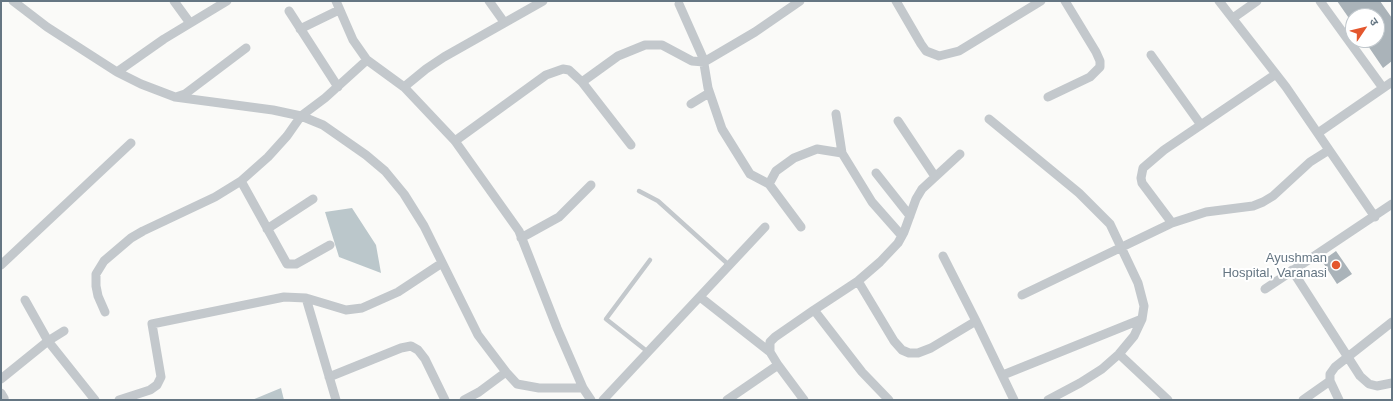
<!DOCTYPE html>
<meta charset="utf-8">
<style>
body{margin:0}
#map{position:relative;width:1393px;height:401px;overflow:hidden;background:#fafaf8;font-family:Helvetica,"Noto Sans Devanagari",sans-serif}
canvas{display:block}
.frame{position:absolute;inset:0;border:2px solid #657683;pointer-events:none}
.north{position:absolute;left:1345px;top:8px;width:40px;height:40px;box-sizing:border-box;background:#fff;border:1px solid #c1c8cd;border-radius:50%;rotate:55deg;font-size:11px;font-weight:700;line-height:16px;text-align:center;color:#657683}
.north::after{content:'';display:block;margin:auto;width:14px;height:18px;background:#e4572e;clip-path:polygon(50% 0,100% 100%,50% 72%,0 100%)}
</style>
<div id="map">
<canvas width="1393" height="401"></canvas>
<div class="frame"></div>
<div class="north">उ</div>
</div>
<script>
const ctx = document.querySelector('canvas').getContext('2d');
ctx.lineJoin = 'round';
function fill(path, color) { ctx.fillStyle = color; ctx.fill(path, 'evenodd'); }
const shape = rows => new Path2D(rows.map(r => 'M' + r).join(''));
function strokePath(path, color, width, dash) { ctx.strokeStyle = color; ctx.lineWidth = width; ctx.lineCap = dash ? 'butt' : 'round'; ctx.setLineDash(dash || []); ctx.stroke(path); }
function drawText(font, color, halo, rows, align = 'center') {
  ctx.font = font + ' Helvetica,sans-serif'; ctx.lineWidth = 4; ctx.setLineDash([]); ctx.textBaseline = 'middle'; ctx.strokeStyle = halo; ctx.fillStyle = color; for (const [text, x, y, turn = 0] of rows) {
    ctx.save(); ctx.translate(x, y); ctx.rotate((+turn || 0) * Math.PI / 180); ctx.textAlign = isNaN(turn) ? turn : align; if (halo) ctx.strokeText(text, 0, 0); ctx.fillText(text, 0, 0); ctx.restore();
  }
}
fill(shape([
 [352,208,376,245,381,273,339,257,325,212],
 [281,388,284,400,252,400]
]), '#bbc7cb');
fill(shape([
 [1337,1,1380,1,1392,18,1392,61,1383,68,1364,40,1377,40,1377,16,1353,16,1353,24],
 [1336,251,1352,274,1337,284,1322,261]
]), '#aab3b9');
strokePath(shape([
 [639,191,658,201,729,265],
 [648,352,606,319,650,260]
]), '#c3c8cc', 4.5);
strokePath(shape([
 [13,1,47,27,117,72,141,84,175,97,273,110,301,116,323,125,366,155,385,171,404,194,424,226,478,335,506,372],
 [174,1,190,23],
 [336,1,353,40,367,60,404,87,455,141,519,231,557,328,583,388,591,400],
 [489,1,504,22],
 [896,1,921,44,926,51,939,56,959,51,1041,1],
 [1219,1,1286,87,1375,217],
 [1320,1,1383,88],
 [679,4,703,58,708,88,722,129,750,174,769,184,801,227],
 [289,11,338,87],
 [1233,18,1257,1],
 [300,29,339,10],
 [1151,55,1201,125],
 [117,72,164,39,227,1],
 [582,82,618,56,645,45,662,45,692,61,704,62,755,32,800,1],
 [404,87,426,69,444,57,543,1],
 [176,97,185,94,246,48],
 [1048,97,1090,77,1100,67,1100,61,1096,52,1065,1],
 [691,104,709,93],
 [836,114,842,153,872,202,902,236],
 [989,119,1079,193,1110,224,1138,283,1144,306,1142,319,1134,336,1119,354,1102,369,1080,383,1048,400],
 [898,121,934,175],
 [1318,133,1392,82],
 [455,141,546,75,563,69,569,70,582,82,631,145],
 [876,173,910,216],
 [241,181,287,264,296,264,330,245],
 [769,184,776,171,794,158,817,149,842,153],
 [1172,223,1142,183,1141,178,1143,168,1164,150,1276,74],
 [267,229,313,199],
 [521,238,559,217,591,185],
 [943,256,976,321,1014,400],
 [1,265,131,143],
 [1292,270,1360,376,1369,384,1377,386,1392,383],
 [858,281,894,341,902,350,909,353,918,353,931,348,976,321],
 [1265,289,1392,204],
 [1022,295,1172,223,1206,212,1253,206,1263,202,1273,196,1310,162,1329,150],
 [700,297,770,352],
 [306,298,336,400],
 [25,300,48,341,95,400],
 [814,310,858,281,880,262,898,243,904,232,916,199,922,189,960,154],
 [105,312,98,296,96,286,96,274,104,261,131,238,143,231,215,197,241,181,268,157,287,136,301,116,325,98,367,60],
 [1119,354,1168,400],
 [778,365,770,352,770,342,775,337,814,310,862,372,889,400],
 [1003,375,1142,319],
 [329,377,401,348,411,346,418,350,425,359,445,400],
 [1,379,48,341,64,331],
 [1,393,4,398,1,400],
 [119,400,150,390,157,385,161,377,152,324,284,297,306,298,346,310,362,308,398,292,442,263],
 [464,400,479,392,506,372,517,384,539,388,583,388],
 [603,400,765,227],
 [727,400,778,365,804,400],
 [1303,400,1330,381],
 [1339,400,1330,381,1330,374,1335,367,1392,322]
]), '#c3c8cc', 9);
for (const [x, y, r, color] of [
 [1336,265,5,"#e4572e"]
]) { const dot = new Path2D(); dot.arc(x, y, r, 0, 2 * Math.PI); ctx.fillStyle = color; ctx.fill(dot); strokePath(dot, '#fff', 1.5); }
drawText('13px', '#657683', '#fff', [
 ["Ayushman",1327,258],
 ["Hospital, Varanasi",1327,273]
], 'right');
</script>
